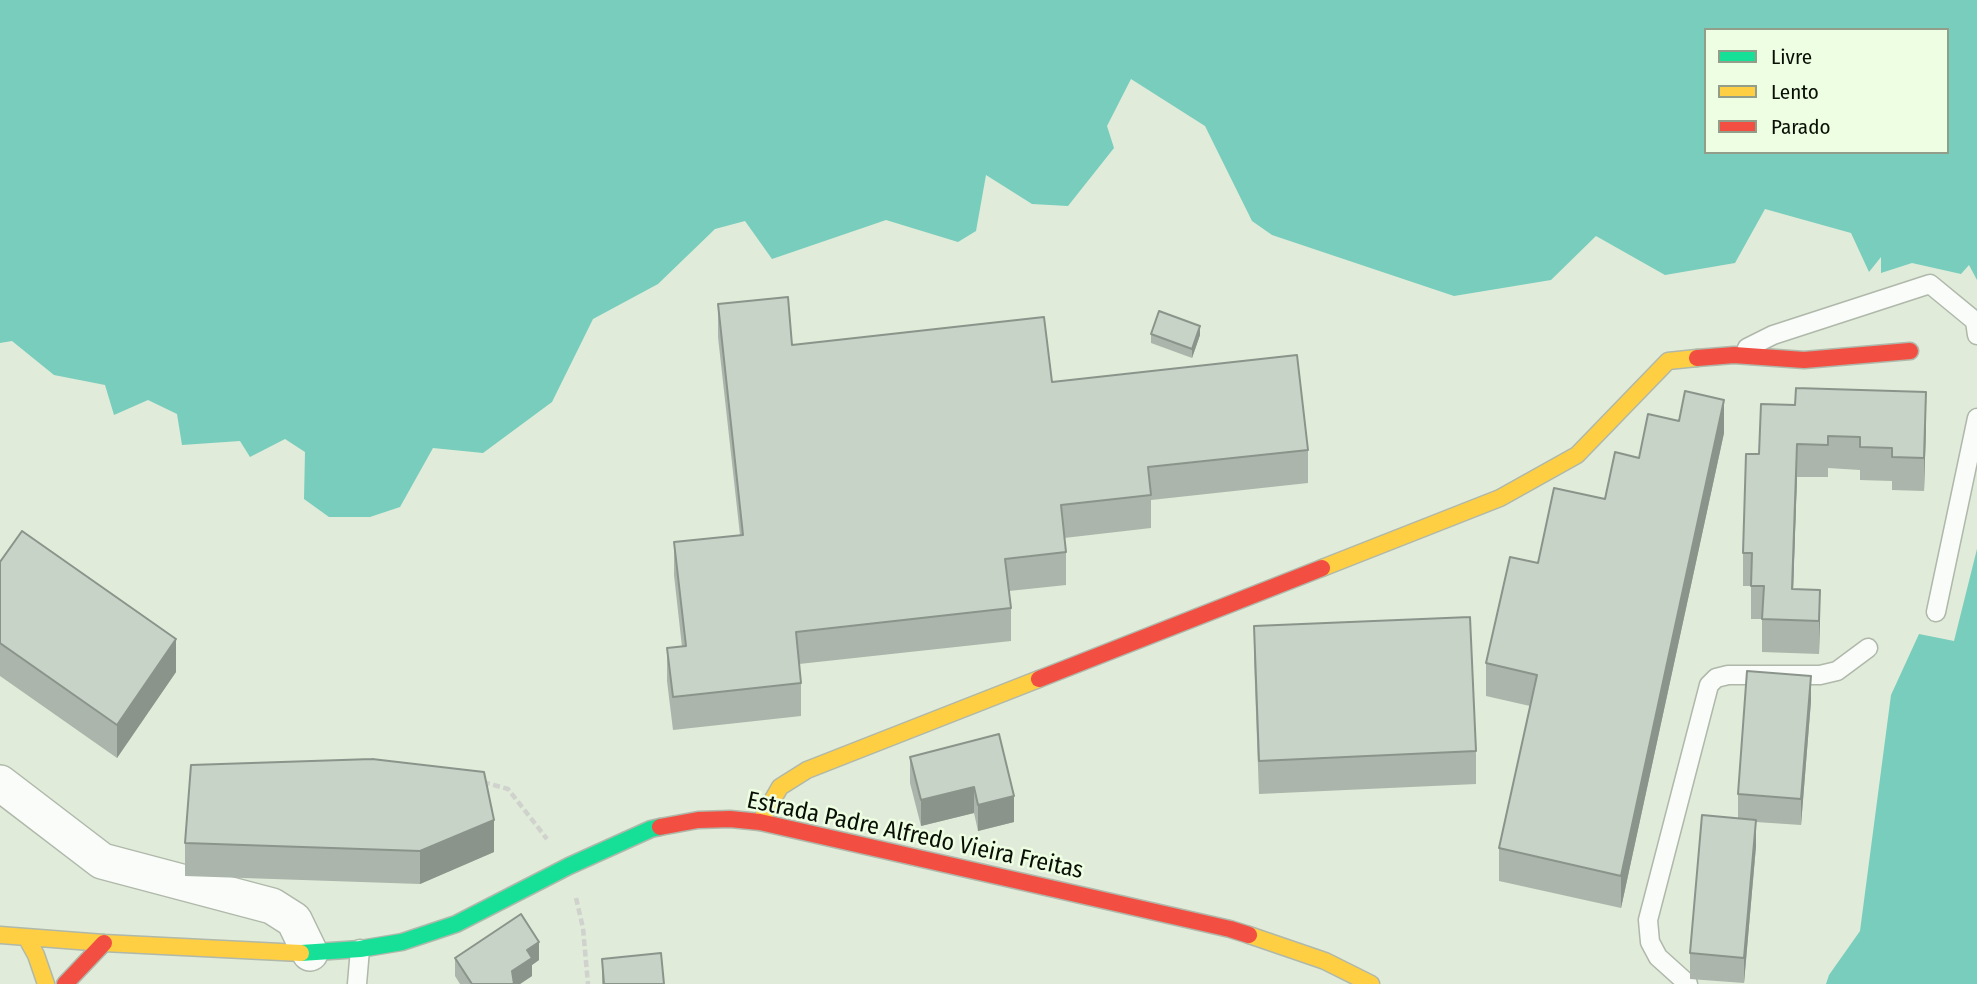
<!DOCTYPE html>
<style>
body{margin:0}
#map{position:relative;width:1977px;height:984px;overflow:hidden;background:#e0ebd9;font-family:"Fira Sans Condensed",sans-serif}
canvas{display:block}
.legend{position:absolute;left:1704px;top:28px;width:245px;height:126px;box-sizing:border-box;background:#eefee3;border:2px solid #929e8a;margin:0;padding:9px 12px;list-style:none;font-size:21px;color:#090f05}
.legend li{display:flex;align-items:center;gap:14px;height:35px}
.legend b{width:35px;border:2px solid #929e8a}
</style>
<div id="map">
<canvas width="1977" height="984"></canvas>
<ul class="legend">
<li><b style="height:9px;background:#16e098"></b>Livre</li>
<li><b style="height:9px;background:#ffcf43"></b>Lento</li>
<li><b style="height:9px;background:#f24e42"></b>Parado</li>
</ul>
</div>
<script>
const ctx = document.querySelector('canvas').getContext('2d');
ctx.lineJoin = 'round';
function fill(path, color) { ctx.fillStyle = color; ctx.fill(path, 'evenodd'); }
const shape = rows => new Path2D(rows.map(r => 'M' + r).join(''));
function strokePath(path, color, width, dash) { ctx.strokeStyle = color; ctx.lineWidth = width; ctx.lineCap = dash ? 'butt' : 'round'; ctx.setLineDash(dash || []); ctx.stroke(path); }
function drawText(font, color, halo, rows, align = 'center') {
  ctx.font = font + ' "Fira Sans Condensed",sans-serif'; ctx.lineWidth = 5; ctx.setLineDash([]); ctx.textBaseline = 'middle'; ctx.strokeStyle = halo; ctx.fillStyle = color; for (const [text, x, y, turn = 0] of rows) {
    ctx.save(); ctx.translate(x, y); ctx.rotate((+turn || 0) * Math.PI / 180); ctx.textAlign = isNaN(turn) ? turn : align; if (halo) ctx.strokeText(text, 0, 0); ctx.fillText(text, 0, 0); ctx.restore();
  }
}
fill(shape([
 [0,0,1977,0,1977,280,1969,265,1961,274,1912,263,1881,273,1881,257,1869,272,1851,233,1765,209,1735,263,1665,275,1596,236,1551,280,1454,296,1272,235,1252,221,1205,126,1131,79,1107,126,1114,148,1068,206,1032,204,986,175,976,231,958,242,886,220,772,259,745,221,715,229,658,284,593,319,552,402,483,453,433,448,400,507,370,517,329,517,304,499,305,452,285,439,250,457,240,441,182,445,177,414,148,400,114,415,105,385,54,375,12,341,0,343],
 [1706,30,1947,30,1947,152,1706,152],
 [1977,549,1977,984,1826,984,1829,975,1860,931,1891,695,1919,634,1954,641]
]), '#78cdbd');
const lane = shape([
 [1747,348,1773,335,1930,284,1975,321,1977,335],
 [1936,612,1977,418],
 [357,984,360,949],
 [1688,984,1658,957,1650,942,1648,920,1709,685,1716,678,1728,675,1820,675,1837,671,1868,648]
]);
const street = shape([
 [0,783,102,861,272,906,294,920,310,953]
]);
const fast = shape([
 [301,953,360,949,402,942,456,924,569,866,651,829,660,827]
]);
const slow = shape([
 [1322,568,1500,498,1577,455,1668,361,1697,358],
 [760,822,780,787,807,770,1039,679],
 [0,935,104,943,301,953],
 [1249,935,1325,961,1371,984],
 [26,937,36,955,46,984]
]);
const jam = shape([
 [1697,358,1734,355,1804,360,1910,351],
 [1039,679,1322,568],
 [660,827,698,820,730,819,760,822,1230,929,1249,935],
 [65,984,104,943]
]);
strokePath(lane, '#afb8aa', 21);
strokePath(street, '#afb8aa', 38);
strokePath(fast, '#afb8aa', 19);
strokePath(slow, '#afb8aa', 19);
strokePath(jam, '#afb8aa', 19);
strokePath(shape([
 [483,782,508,789,547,839],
 [576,898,583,928,588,984]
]), '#cfd2cd', 4.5, [7, 3.5]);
strokePath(lane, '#fafcf9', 18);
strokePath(street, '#fafcf9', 35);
strokePath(fast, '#16e098', 16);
strokePath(slow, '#ffcf43', 16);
strokePath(jam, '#f24e42', 16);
fill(shape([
 [718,304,792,345,1052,382,1308,450,1308,483,1151,500,1151,528,1064,538,1066,552,1066,585,1009,591,1011,608,1011,641,799,664,801,683,801,716,673,730,667,681,667,648,682,647,674,575,674,542,740,535,718,337],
 [1151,334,1200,335,1192,358,1151,343],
 [1761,404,1926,425,1924,491,1892,490,1892,481,1860,480,1860,470,1828,468,1828,477,1797,477,1793,589,1820,590,1819,654,1762,652,1762,619,1751,619,1751,586,1743,586,1743,553,1759,454],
 [1724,433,1621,908,1499,881,1499,848,1530,706,1486,696,1486,663,1538,563,1605,499,1639,458],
 [0,562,176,672,117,758,0,676],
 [1254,626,1476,751,1476,784,1259,794,1254,659],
 [1811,701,1801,825,1756,822,1756,846,1744,983,1690,979,1690,953,1738,818,1738,794],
 [999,734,1014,822,978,831,974,813,921,826,910,783,910,757],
 [185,843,494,852,420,884,185,876],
 [455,958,539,960,532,965,532,976,520,984,460,984,455,976],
 [602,959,664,984,602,984]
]), '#abb5ab');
fill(shape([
 [1200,326,1200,335,1192,358,1192,349],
 [1926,392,1926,425,1924,491,1924,458],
 [1724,400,1724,433,1621,908,1621,876],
 [1797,444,1797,477,1792,622,1792,589],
 [1820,590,1820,623,1819,654,1819,621],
 [176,639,176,672,117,758,117,725],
 [1811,676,1811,701,1801,825,1801,799],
 [974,787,974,813,921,826,921,800],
 [1014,796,1014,822,978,831,978,805],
 [494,820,494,852,420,884,420,851],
 [1756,820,1756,846,1744,983,1744,958],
 [539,942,539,960,532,965,532,976,520,984,512,984,512,971,527,950]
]), '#8b948b');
const building = shape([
 [788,297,792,345,1044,317,1052,382,1297,355,1308,450,1148,467,1151,495,1061,505,1066,552,1005,559,1011,608,796,632,801,683,673,697,667,648,686,646,674,542,743,535,718,304,788,297],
 [1159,311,1200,326,1192,349,1151,334,1159,311],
 [1796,388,1926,392,1924,458,1892,457,1892,448,1860,447,1860,437,1828,436,1828,445,1797,444,1792,589,1820,590,1819,621,1762,619,1764,586,1751,586,1752,553,1743,553,1746,454,1759,454,1761,404,1795,405,1796,388],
 [1685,391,1724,400,1621,876,1499,848,1537,675,1486,663,1510,557,1538,563,1554,488,1605,499,1615,452,1639,458,1648,414,1679,421,1685,391],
 [22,531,176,639,117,725,0,643,0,562,22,531],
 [1470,617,1476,751,1259,761,1254,626,1470,617],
 [1747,671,1811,676,1801,799,1738,794,1747,671],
 [999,734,1014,796,978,805,974,787,921,800,910,757,999,734],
 [372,759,484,772,494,820,420,851,185,843,191,765,372,759],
 [1702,815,1756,820,1744,958,1690,953,1702,815],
 [521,914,539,942,527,950,532,958,512,971,514,984,472,984,455,958,521,914],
 [661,953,664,984,604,984,602,959,661,953]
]);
fill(building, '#c7d3c7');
strokePath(building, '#8b948b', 2);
drawText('24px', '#090f05', '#eefee3', [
 ["Estrada Padre Alfredo Vieira Freitas",915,836,12]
]);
</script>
